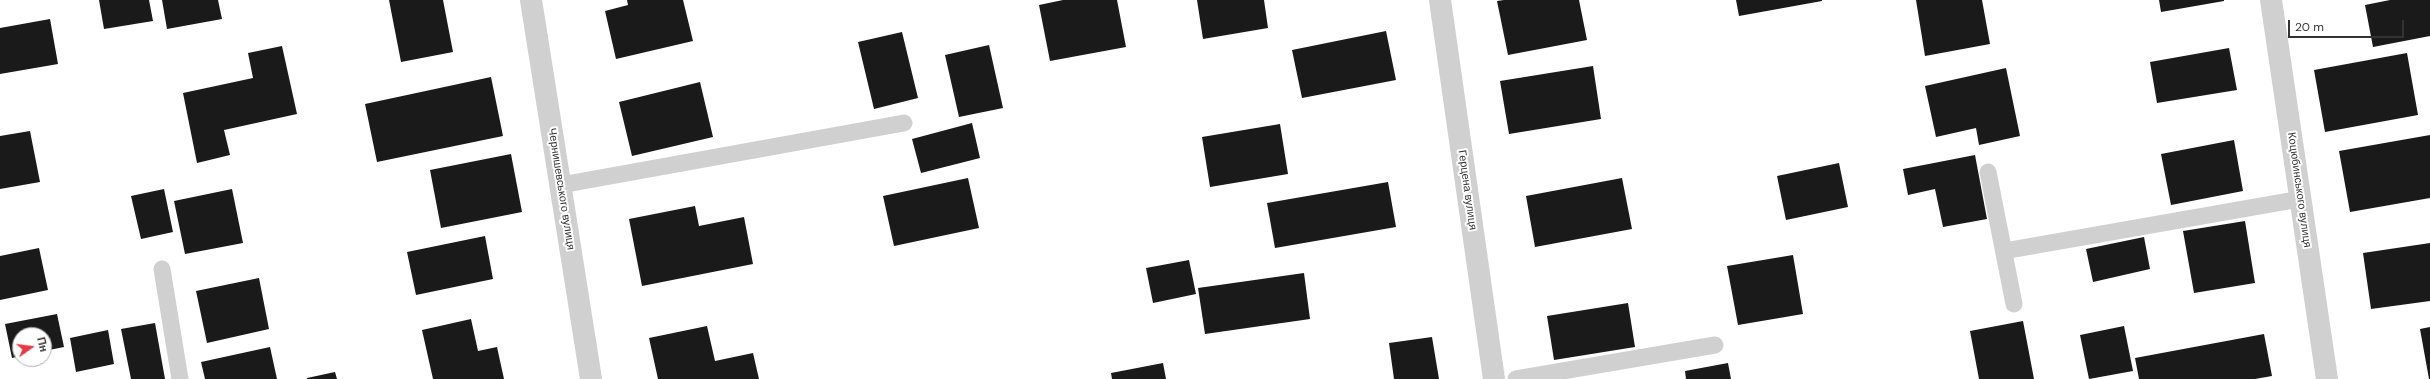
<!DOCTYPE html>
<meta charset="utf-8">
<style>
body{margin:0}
#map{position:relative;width:2430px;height:379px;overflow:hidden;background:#fff;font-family:"DM Sans",sans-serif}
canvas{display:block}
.north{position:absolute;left:12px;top:327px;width:40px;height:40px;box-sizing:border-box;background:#fff;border:1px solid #adadad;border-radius:50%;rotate:76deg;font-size:11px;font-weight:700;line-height:16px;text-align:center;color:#333}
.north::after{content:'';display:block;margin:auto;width:14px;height:18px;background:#e63946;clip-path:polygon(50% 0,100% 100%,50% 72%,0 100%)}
.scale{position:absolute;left:2288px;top:20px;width:116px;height:18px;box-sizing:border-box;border:2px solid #333;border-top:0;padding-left:5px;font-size:12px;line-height:14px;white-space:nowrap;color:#333;-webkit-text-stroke:3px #fff;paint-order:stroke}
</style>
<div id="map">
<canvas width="2430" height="379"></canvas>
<div class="north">Пн</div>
<div class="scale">20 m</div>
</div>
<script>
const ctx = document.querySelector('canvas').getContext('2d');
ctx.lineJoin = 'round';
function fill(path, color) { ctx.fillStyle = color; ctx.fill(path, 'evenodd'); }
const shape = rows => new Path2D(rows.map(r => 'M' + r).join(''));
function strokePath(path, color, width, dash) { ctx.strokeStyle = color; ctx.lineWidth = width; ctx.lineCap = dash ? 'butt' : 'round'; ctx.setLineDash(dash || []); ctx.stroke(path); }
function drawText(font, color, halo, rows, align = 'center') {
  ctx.font = font + ' "DM Sans",sans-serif'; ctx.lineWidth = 4; ctx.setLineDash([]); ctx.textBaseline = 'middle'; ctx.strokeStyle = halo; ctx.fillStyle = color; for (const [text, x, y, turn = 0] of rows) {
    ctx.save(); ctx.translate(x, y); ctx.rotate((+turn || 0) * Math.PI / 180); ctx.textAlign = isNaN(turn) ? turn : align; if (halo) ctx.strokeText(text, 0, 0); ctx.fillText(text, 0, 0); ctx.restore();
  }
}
fill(shape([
 [99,0,149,0,153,21,104,29],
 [162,0,218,0,222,19,167,29],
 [389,0,443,0,453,52,401,62],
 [627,0,683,0,693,41,616,59,605,11,628,5],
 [1063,0,1117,0,1126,47,1050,61,1039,5],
 [1197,0,1264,0,1268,28,1203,39],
 [1504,0,1579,0,1587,40,1508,55,1497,1],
 [1736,0,1822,0,1822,1,1739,16],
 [1916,0,1982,0,1990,44,1925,56],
 [2159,0,2224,0,2224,1,2161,12],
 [2390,0,2430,0,2430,36,2373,47,2365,5],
 [50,19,58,64,0,74,0,28],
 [1386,31,1396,80,1302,98,1292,50],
 [902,32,918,98,874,109,858,42],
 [989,45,1003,108,959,117,945,55],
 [282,46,297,114,224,130,230,155,197,163,183,93,253,78,248,53],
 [2229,48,2237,90,2157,103,2150,62],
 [2407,53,2418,115,2325,132,2314,70],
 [1593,66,1601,119,1509,134,1500,81],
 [2006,68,2020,136,1979,145,1976,128,1936,137,1925,86],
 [491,77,503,136,377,162,365,104],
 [700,82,713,137,632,156,619,102],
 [972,123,980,158,921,173,912,139],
 [1280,124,1288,174,1210,187,1202,137],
 [30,131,40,182,0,189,0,136],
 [2430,135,2430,198,2350,212,2339,151],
 [2234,140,2243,191,2171,205,2161,154],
 [511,154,522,212,441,228,430,170],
 [1975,155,1987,219,1943,227,1935,189,1908,195,1903,169],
 [1839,163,1848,207,1786,220,1777,176],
 [968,178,979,228,894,246,883,196],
 [1622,178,1632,229,1535,247,1526,196],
 [1388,182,1396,227,1275,248,1267,203],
 [164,189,173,232,141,239,131,196],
 [232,189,243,243,185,254,174,201],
 [695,206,699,226,744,217,753,264,642,286,629,219],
 [2245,221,2255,283,2194,293,2183,231],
 [485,236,493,279,416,295,407,252],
 [2144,237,2150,269,2093,282,2086,249],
 [2430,243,2430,301,2371,309,2363,253],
 [39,248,48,290,0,300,0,256],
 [1793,255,1803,314,1738,325,1727,266],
 [1189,260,1196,294,1153,303,1146,268],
 [1304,273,1310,319,1205,334,1198,288],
 [259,278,269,329,207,343,196,291],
 [1628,303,1635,347,1554,360,1547,316],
 [57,314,64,347,44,351,44,335,20,335,20,356,12,358,5,324],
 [471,319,478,351,497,347,504,379,433,379,422,330],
 [2023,321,2034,379,1979,379,1970,331],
 [155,323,165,379,131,379,121,329],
 [707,326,715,361,753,353,759,379,658,379,649,338],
 [2124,326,2133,371,2089,379,2080,335],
 [2430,327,2430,379,2429,379,2420,329],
 [108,330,114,364,76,372,70,338],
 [2264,334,2272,376,2255,379,2139,379,2135,358],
 [1432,337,1439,379,1394,379,1389,343],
 [270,347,277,379,205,379,201,362],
 [1163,363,1166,379,1112,379,1111,373],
 [1728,363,1731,379,1686,379,1685,371],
 [335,372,337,379,307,379,307,378]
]), '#1a1a1a');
strokePath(shape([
 [1988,172,2014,304],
 [561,185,904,123],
 [2004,251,2300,199],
 [162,269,180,379],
 [1516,379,1715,345]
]), '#d0d0d0', 17);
strokePath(shape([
 [1440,0,1494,379],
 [2271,0,2327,379]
]), '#d0d0d0', 22);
strokePath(shape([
 [531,0,591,379]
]), '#d0d0d0', 22);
drawText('11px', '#333', '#fff', [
 ["Чернишевського вулиця",561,189,81],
 ["Герцена вулиця",1467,190,82],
 ["Коцюбинського вулиця",2299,190,82]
]);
</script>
